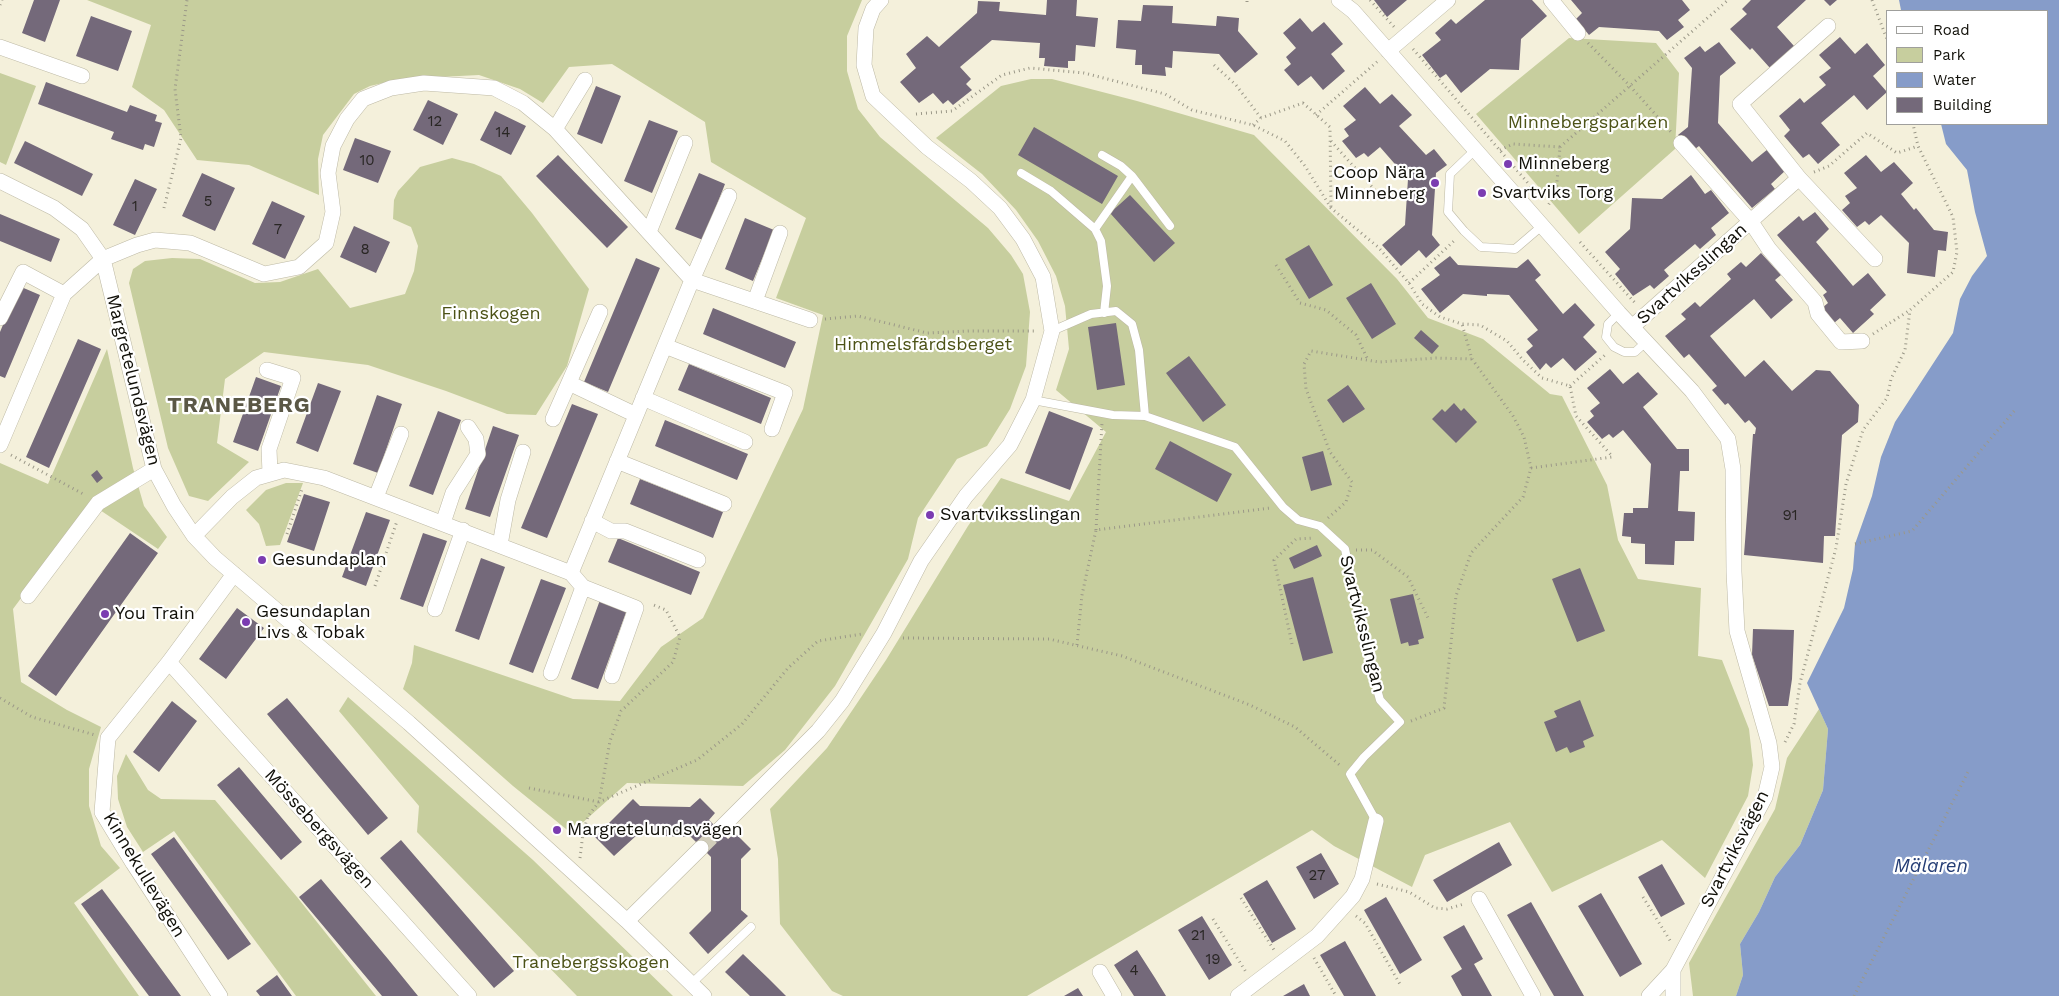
<!DOCTYPE html>
<meta charset="utf-8">
<style>
body{margin:0}
#map{position:relative;width:2059px;height:996px;overflow:hidden;background:#f4f0db;font-family:"Work Sans",sans-serif}
canvas{display:block}
.legend{position:absolute;left:1886px;top:10px;width:162px;height:115px;box-sizing:border-box;background:#fff;border:1px solid #9f9f9c;margin:0;padding:6px 9px;list-style:none;font-size:15px;color:#100f08}
.legend li{display:flex;align-items:center;gap:10px;height:25px}
.legend b{width:25px;border:1px solid #9f9f9c}
</style>
<div id="map">
<canvas width="2059" height="996"></canvas>
<ul class="legend">
<li><b style="height:6px;background:#fff"></b>Road</li>
<li><b style="height:14px;background:#c7ce9e"></b>Park</li>
<li><b style="height:14px;background:#869cc9"></b>Water</li>
<li><b style="height:14px;background:#74697a"></b>Building</li>
</ul>
</div>
<script>
const ctx = document.querySelector('canvas').getContext('2d');
ctx.lineJoin = 'round';
function fill(path, color) { ctx.fillStyle = color; ctx.fill(path, 'evenodd'); }
const shape = rows => new Path2D(rows.map(r => 'M' + r).join(''));
function strokePath(path, color, width, dash) { ctx.strokeStyle = color; ctx.lineWidth = width; ctx.lineCap = dash ? 'butt' : 'round'; ctx.setLineDash(dash || []); ctx.stroke(path); }
function drawText(font, color, halo, rows, align = 'center') {
  ctx.font = font + ' "Work Sans",sans-serif'; ctx.lineWidth = 4.5; ctx.setLineDash([]); ctx.textBaseline = 'middle'; ctx.strokeStyle = halo; ctx.fillStyle = color; for (const [text, x, y, turn = 0] of rows) {
    ctx.save(); ctx.translate(x, y); ctx.rotate((+turn || 0) * Math.PI / 180); ctx.textAlign = isNaN(turn) ? turn : align; if (halo) ctx.strokeText(text, 0, 0); ctx.fillText(text, 0, 0); ctx.restore();
  }
}
fill(shape([
 [87,0,862,0,847,36,847,71,858,109,880,137,988,228,1011,255,1023,274,1030,312,1026,366,1010,409,987,446,957,459,918,518,908,559,835,686,785,750,743,786,627,783,571,833,513,786,403,689,412,663,414,645,573,699,620,701,661,647,703,618,803,409,823,315,776,298,806,218,711,162,705,122,612,64,569,67,543,103,520,89,479,75,400,79,370,86,354,94,323,135,318,159,319,195,249,165,197,160,164,110,132,87,151,25],
 [1569,38,1656,43,1679,73,1675,149,1579,234,1476,114],
 [0,73,36,86,6,165,0,162],
 [1031,79,1052,79,1137,101,1254,135,1397,279,1428,318,1483,339,1550,394,1562,396,1607,485,1618,540,1638,579,1701,588,1698,656,1722,660,1749,729,1753,765,1748,796,1705,878,1662,840,1552,892,1510,822,1425,855,1412,887,1334,846,1312,830,1027,996,843,996,832,991,780,924,778,859,770,809,827,748,886,660,968,526,1001,478,1069,501,1106,432,1056,390,1069,349,1065,306,1056,276,1038,241,1016,210,982,174,936,138,1001,86],
 [452,158,474,164,501,176,532,213,589,289,567,366,536,415,507,414,446,391,368,365,264,352,225,379,217,443,249,462,208,501,189,496,168,448,129,283,133,269,145,261,172,258,200,259,255,283,280,282,318,269,350,308,405,294,414,271,418,246,411,227,393,219,394,200,398,191,420,167],
 [107,349,133,468,144,506,167,537,158,549,91,504,13,609,21,682,67,710,101,727,89,769,89,806,101,846,120,868,74,903,139,996,0,996,0,463,48,484],
 [286,483,303,483,280,545,266,546,259,524,246,510,266,490],
 [348,697,533,860,673,996,577,996,417,832,419,806,339,711],
 [1819,709,1828,729,1823,790,1800,845,1775,877,1759,912,1740,944,1743,975,1736,996,1693,996,1689,963,1775,809,1787,758],
 [126,754,148,790,161,799,215,800,297,897,376,996,296,996,174,831,143,852,127,827,118,799,117,776]
]), '#c7ce9e');
fill(shape([
 [1899,0,2059,0,2059,996,1736,996,1743,975,1740,944,1759,912,1775,877,1800,845,1823,790,1828,729,1807,683,1844,608,1853,569,1855,544,1872,496,1881,457,1895,422,1953,333,1960,299,1972,276,1987,256,1975,212,1967,170,1946,144,1941,124,2048,124,2048,11,1909,11,1901,10]
]), '#869cc9');
fill(shape([
 [34,0,60,0,45,42,22,33],
 [1047,0,1077,0,1076,16,1098,18,1095,47,1076,45,1075,61,1068,61,1068,68,1044,66,1045,58,1039,58,1040,43,992,40,960,67,971,79,966,84,972,90,953,105,948,100,943,104,933,93,919,103,900,82,916,68,906,54,927,36,939,47,977,13,978,1,1000,2,999,11,1046,15],
 [1374,0,1407,0,1387,17],
 [1485,0,1532,0,1547,16,1521,39,1519,70,1490,69,1461,93,1446,74,1440,78,1422,55,1441,40,1435,33,1451,19,1456,24],
 [1571,0,1682,0,1690,10,1678,20,1684,27,1667,40,1659,31,1599,27,1589,35,1576,19,1582,13],
 [1751,0,1806,0,1777,27,1794,46,1770,68,1752,48,1750,50,1730,29,1747,14,1742,9],
 [1824,0,1837,0,1830,6],
 [1143,5,1173,6,1172,23,1216,26,1217,16,1239,18,1238,31,1258,54,1235,73,1219,54,1173,51,1172,68,1165,67,1166,76,1142,74,1142,65,1135,65,1136,50,1116,48,1118,20,1141,21],
 [91,16,132,31,118,71,76,56],
 [1300,18,1312,32,1324,22,1343,44,1331,54,1345,71,1323,90,1311,76,1298,86,1284,70,1291,64,1286,57,1296,48,1283,33],
 [1840,37,1855,54,1867,43,1885,65,1873,76,1887,92,1867,110,1854,95,1821,123,1840,145,1818,164,1809,154,1803,158,1784,136,1790,130,1779,116,1800,98,1804,103,1826,85,1819,77,1831,68,1819,55],
 [1719,42,1736,63,1720,76,1718,123,1752,162,1768,149,1786,170,1771,184,1775,189,1752,208,1699,146,1691,152,1678,135,1688,127,1692,68,1684,58,1700,46,1705,52],
 [46,82,127,112,130,105,157,115,155,121,162,123,154,147,145,144,143,150,111,139,114,132,38,104],
 [596,86,621,96,602,144,577,134],
 [1365,87,1380,104,1392,94,1412,115,1399,126,1426,155,1434,149,1447,165,1436,173,1432,235,1440,245,1426,258,1419,250,1401,266,1382,245,1405,225,1408,179,1380,147,1368,157,1364,153,1356,158,1342,141,1349,136,1344,129,1356,120,1343,106],
 [428,100,458,114,443,145,413,130],
 [495,111,526,126,511,155,480,140],
 [649,120,678,131,652,193,624,181],
 [1034,127,1118,176,1102,204,1018,155],
 [355,138,391,151,378,183,343,170],
 [25,141,93,174,82,196,14,163],
 [558,155,628,227,607,248,536,176],
 [1866,155,1881,172,1894,162,1913,183,1901,194,1914,210,1916,208,1934,230,1948,232,1946,251,1938,250,1935,277,1907,273,1909,243,1881,215,1869,225,1865,221,1857,227,1842,210,1850,203,1845,196,1857,188,1844,173],
 [202,173,235,188,215,231,182,216],
 [699,173,725,184,703,240,675,229],
 [1691,175,1705,194,1711,190,1729,213,1711,228,1716,235,1700,249,1695,244,1664,270,1669,276,1654,289,1650,285,1633,296,1615,274,1620,269,1605,252,1630,229,1632,198,1662,199],
 [135,179,157,189,135,235,113,225],
 [1130,195,1175,243,1154,262,1110,213],
 [272,201,305,216,285,259,252,244],
 [1815,212,1829,229,1816,242,1853,286,1868,273,1886,295,1870,310,1874,314,1853,333,1840,318,1834,323,1822,308,1828,303,1823,295,1827,292,1777,235,1799,216,1803,221],
 [0,214,60,239,51,262,0,241],
 [745,218,774,230,753,281,725,269],
 [354,226,390,242,376,273,340,257],
 [1309,245,1333,285,1309,299,1285,259],
 [1761,253,1781,275,1775,280,1793,300,1771,319,1754,299,1710,336,1745,377,1764,360,1792,391,1816,370,1830,371,1859,405,1858,422,1842,435,1835,536,1824,536,1823,563,1744,555,1753,434,1755,434,1756,428,1749,420,1745,423,1728,403,1725,405,1712,390,1717,386,1689,354,1684,358,1665,336,1686,319,1681,314,1695,302,1700,307,1731,279,1727,274,1741,262,1746,267],
 [1450,256,1458,265,1517,268,1528,259,1541,275,1535,280,1563,314,1575,303,1595,325,1583,337,1597,352,1575,371,1563,358,1551,368,1546,363,1540,370,1526,352,1533,346,1527,339,1538,330,1509,295,1487,294,1487,296,1463,294,1440,313,1421,289,1440,275,1434,268],
 [636,258,660,268,608,392,584,382],
 [1371,283,1396,324,1372,339,1346,298],
 [19,286,40,295,5,378,0,376,0,332],
 [713,308,796,342,785,368,703,334],
 [1116,323,1125,385,1097,390,1088,327],
 [1421,330,1439,346,1432,354,1414,338],
 [78,339,101,349,49,468,26,457],
 [1189,356,1226,405,1203,422,1166,373],
 [689,364,771,398,761,424,678,390],
 [1610,369,1623,384,1638,372,1658,394,1643,407,1677,449,1689,449,1689,471,1680,471,1678,511,1695,512,1694,541,1675,541,1674,565,1645,564,1645,544,1631,543,1631,537,1622,536,1624,513,1633,513,1633,508,1648,508,1651,464,1623,430,1613,438,1609,434,1602,439,1587,422,1594,416,1590,411,1600,403,1587,388],
 [256,377,281,386,258,451,233,442],
 [318,383,341,391,318,452,296,443],
 [1348,385,1365,409,1343,423,1327,400],
 [377,395,402,404,378,473,353,464],
 [1454,403,1461,411,1464,408,1477,422,1456,443,1432,419,1442,409,1445,412],
 [572,404,598,414,547,538,521,528],
 [438,411,461,420,433,495,409,486],
 [1049,411,1093,428,1070,490,1025,473],
 [665,420,748,454,737,480,655,446],
 [493,426,519,435,490,517,465,509],
 [1170,441,1232,474,1217,502,1155,469],
 [1323,451,1332,485,1311,491,1302,457],
 [97,470,103,478,97,483,91,475],
 [640,479,723,512,713,538,630,504],
 [304,494,330,502,314,551,287,542],
 [366,512,390,520,366,586,342,577],
 [130,533,158,553,56,696,28,676],
 [423,533,447,541,423,607,400,599],
 [618,538,700,572,691,595,608,562],
 [1317,545,1322,556,1294,569,1289,558],
 [481,558,505,567,479,640,455,631],
 [1580,568,1605,631,1577,642,1552,579],
 [1313,577,1333,653,1303,661,1283,585],
 [541,579,566,588,533,673,509,664],
 [1413,594,1424,638,1418,640,1419,644,1409,646,1408,642,1401,644,1390,599],
 [600,600,627,610,598,689,571,679],
 [237,608,264,628,226,679,199,659],
 [1753,629,1794,630,1792,679,1788,706,1769,706,1752,655],
 [287,698,388,818,368,835,267,714],
 [1580,700,1594,736,1583,741,1585,747,1570,753,1567,747,1556,752,1544,722,1557,717,1554,711],
 [172,701,197,721,159,772,133,752],
 [239,767,302,842,281,860,217,785],
 [700,798,715,813,709,820,728,839,735,833,751,849,741,859,741,910,748,916,708,954,689,933,711,911,711,857,691,837,637,835,614,856,595,837,633,799,640,806,690,807],
 [174,837,251,944,228,960,151,854],
 [401,840,514,971,494,988,380,858],
 [1499,842,1512,865,1447,902,1433,880],
 [1321,853,1339,884,1314,899,1296,867],
 [1662,864,1685,904,1661,917,1638,877],
 [321,879,388,959,418,996,382,996,299,897],
 [1267,880,1296,929,1272,943,1243,894],
 [102,889,129,925,181,996,149,996,134,976,81,904],
 [1601,893,1642,964,1620,977,1578,906],
 [1386,897,1422,960,1400,974,1364,910],
 [1531,902,1584,996,1554,996,1507,915],
 [1202,916,1232,965,1209,980,1178,930],
 [1464,925,1483,959,1474,964,1492,996,1462,996,1451,976,1462,969,1443,937],
 [1345,941,1376,996,1344,996,1320,955],
 [1137,950,1155,978,1166,996,1134,996,1114,965],
 [743,954,768,978,786,996,750,996,725,972],
 [277,975,292,996,260,996,256,991],
 [1304,984,1310,996,1283,996],
 [1078,988,1083,996,1064,996]
]), '#74697a');
strokePath(shape([
 [701,848,719,830]
]), '#d2cebb', 15, [15, 8]);
const lane = shape([
 [1475,150,1450,174,1448,212,1464,231,1481,247,1515,249,1543,225],
 [1102,155,1121,166,1132,176,1170,226],
 [1021,173,1051,191,1095,229,1101,241,1107,286,1104,313],
 [1095,229,1132,176],
 [1619,313,1608,324,1606,337,1614,347,1624,352,1635,352,1646,342],
 [1052,331,1091,314,1116,311,1132,324,1139,350,1145,416],
 [1033,400,1113,415,1145,416,1235,447,1283,507,1298,520,1320,526,1345,549,1365,646,1380,700,1400,722,1364,757,1350,774,1376,821],
 [691,984,751,927]
]);
const street = shape([
 [1339,0,1353,11,1619,313,1692,391,1728,439,1733,469,1734,572,1737,631,1769,743,1772,767,1765,797,1673,970,1649,996],
 [1551,0,1578,33],
 [1828,26,1740,104,1799,178,1875,259],
 [0,47,82,76],
 [1388,51,1448,0],
 [555,129,585,80],
 [1681,143,1751,222,1769,249,1815,302,1818,314,1841,342,1862,341],
 [0,181,54,208,82,229,103,259,154,469,174,506,194,536,215,558,409,723,627,921,704,996],
 [649,232,685,143],
 [755,301,780,233],
 [0,318,23,272,64,294],
 [1632,327,1799,178],
 [665,346,785,393,772,429],
 [267,370,293,378,269,449,270,473],
 [569,383,636,415],
 [643,398,745,442],
 [553,419,600,312],
 [0,445,64,294,103,259,137,245,155,240,190,243,264,274,299,267,326,243,333,212,328,173,333,146,347,119,363,99,391,88,424,83,494,88,523,103,555,129,692,280,810,320],
 [617,461,724,504],
 [376,497,401,434],
 [592,521,611,531,625,531,698,560],
 [443,523,453,493,478,454,476,439,468,427],
 [194,536,232,497,256,478,284,470,324,478,571,573,692,280,729,196],
 [500,545,508,500,523,452],
 [571,573,583,587,636,608,612,676],
 [28,596,98,503,154,469],
 [435,609,463,530],
 [169,662,469,996],
 [551,673,583,587],
 [719,830,818,731,842,701,884,633,921,561,966,496,1010,445,1033,400,1052,331,1043,277,1023,239,1000,208,971,181,927,147,873,96,864,65,866,28,873,9,881,0],
 [1479,899,1533,996],
 [627,921,701,848],
 [1100,972,1114,996],
 [220,996,133,863,102,812,108,738,169,662,234,574],
 [1238,996,1317,936,1353,896,1362,879,1376,821],
 [1673,996,1673,970]
]);
strokePath(lane, '#bdb9a5', 9);
strokePath(street, '#bdb9a5', 16);
strokePath(shape([
 [1370,0,1395,28],
 [1872,0,1888,42],
 [1247,2,1247,0],
 [0,5,2,0],
 [1588,43,1630,86,1672,133],
 [1413,49,1533,189],
 [1214,65,1236,85,1261,118],
 [916,114,952,111,1002,75,1030,68,1084,73,1165,94,1192,110,1253,125,1285,141,1305,166,1331,208,1378,247,1409,283,1422,304,1440,317,1462,324,1480,325,1507,341,1523,360,1542,378,1570,386,1576,416,1613,457],
 [1316,115,1378,61],
 [1253,125,1261,118,1303,103,1330,127,1331,208],
 [1331,141,1381,197],
 [1560,147,1728,0],
 [1500,150,1513,144,1560,147,1556,193,1547,207],
 [1814,172,1829,166,1867,133,1897,153,1918,146],
 [164,208,181,138,175,89,187,0],
 [1580,242,1636,304],
 [1276,265,1300,303,1326,310,1356,335,1368,360],
 [1409,283,1456,239],
 [825,319,858,316,927,333,970,331,1037,331],
 [1873,334,1910,310],
 [1570,386,1605,355],
 [11,455,85,495],
 [1531,468,1612,457],
 [1328,518,1346,502,1352,482,1330,452,1306,389,1304,364,1311,351,1379,362,1436,358,1472,359],
 [1096,530,1102,423],
 [287,534,302,489],
 [1855,544,1912,531,2015,410],
 [1356,550,1372,550,1408,577,1429,620],
 [375,586,397,521],
 [903,638,1049,639,1122,656,1250,705,1295,727,1342,767],
 [1292,644,1274,560,1296,539,1313,538],
 [1077,645,1082,595,1096,530,1270,508],
 [0,698,32,717,95,735],
 [1411,721,1444,708,1456,596,1471,553,1523,497,1531,468,1524,437,1513,416,1472,359,1462,324],
 [1785,742,1794,724,1800,683,1836,548,1846,484,1863,430,1887,398,1891,379,1905,350,1910,310,1953,272,1957,252,1953,217,1918,146,1913,124],
 [529,788,599,802,610,741,621,711,673,662,680,637,666,610,651,604],
 [580,858,583,833,588,816,599,802,697,760,742,724,788,668,818,641,862,634],
 [1377,884,1409,892,1435,908,1447,909,1464,904],
 [1643,897,1671,942],
 [1241,898,1274,950],
 [1356,916,1365,923,1401,986],
 [1213,919,1246,972],
 [1314,958,1336,996],
 [1854,996,1969,770]
]), '#9b9888', 3, [1, 4]);
strokePath(lane, '#fff', 8);
strokePath(street, '#fff', 15);
for (const [x, y, r, color] of [
 [1508,164,5,"#7b3cb1"],
 [1435,183,5,"#7b3cb1"],
 [1482,193,5,"#7b3cb1"],
 [930,515,5,"#7b3cb1"],
 [262,560,5,"#7b3cb1"],
 [105,614,5,"#7b3cb1"],
 [246,622,5,"#7b3cb1"],
 [557,830,5,"#7b3cb1"]
]) { const dot = new Path2D(); dot.arc(x, y, r, 0, 2 * Math.PI); ctx.fillStyle = color; ctx.fill(dot); strokePath(dot, '#fff', 2); }
drawText('15px', '#292624', null, [
 ["12",435,122],
 ["14",503,133],
 ["10",367,161],
 ["5",208,202],
 ["1",135,207],
 ["7",278,230],
 ["8",365,250],
 ["91",1790,516],
 ["27",1317,876],
 ["21",1198,936],
 ["19",1213,960],
 ["4",1134,971]
]);
drawText('18px', '#4c5216', '#fff', [
 ["Minnebergsparken",1588,123],
 ["Finnskogen",491,314],
 ["Himmelsfärdsberget",923,345],
 ["Tranebergsskogen",591,963]
]);
drawText('18px', '#100f08', '#fff', [
 ["Minneberg",1518,164],
 ["Coop Nära",1425,173,"right"],
 ["Minneberg",1425,194,"right"],
 ["Svartviks Torg",1492,193],
 ["Svartviksslingan",940,515],
 ["Gesundaplan",272,560],
 ["Gesundaplan",256,612],
 ["Livs & Tobak",256,633],
 ["You Train",115,614],
 ["Margretelundsvägen",567,830]
], 'left');
drawText('18px', '#100f08', '#fff', [
 ["Svartviksslingan",1692,274,-42],
 ["Margretelundsvägen",133,380,76],
 ["Svartviksslingan",1362,624,76],
 ["Mössebergsvägen",319,829,48],
 ["Svartviksvägen",1735,849,-63],
 ["Kinnekullevägen",144,875,59]
]);
drawText('italic 19px', '#243d75', '#fff', [
 ["Mälaren",1931,866]
]);
ctx.letterSpacing = '1px';
drawText('bold 22px', '#5a5745', '#fff', [
 ["TRANEBERG",239,406]
]);
ctx.letterSpacing = '0px';
</script>
